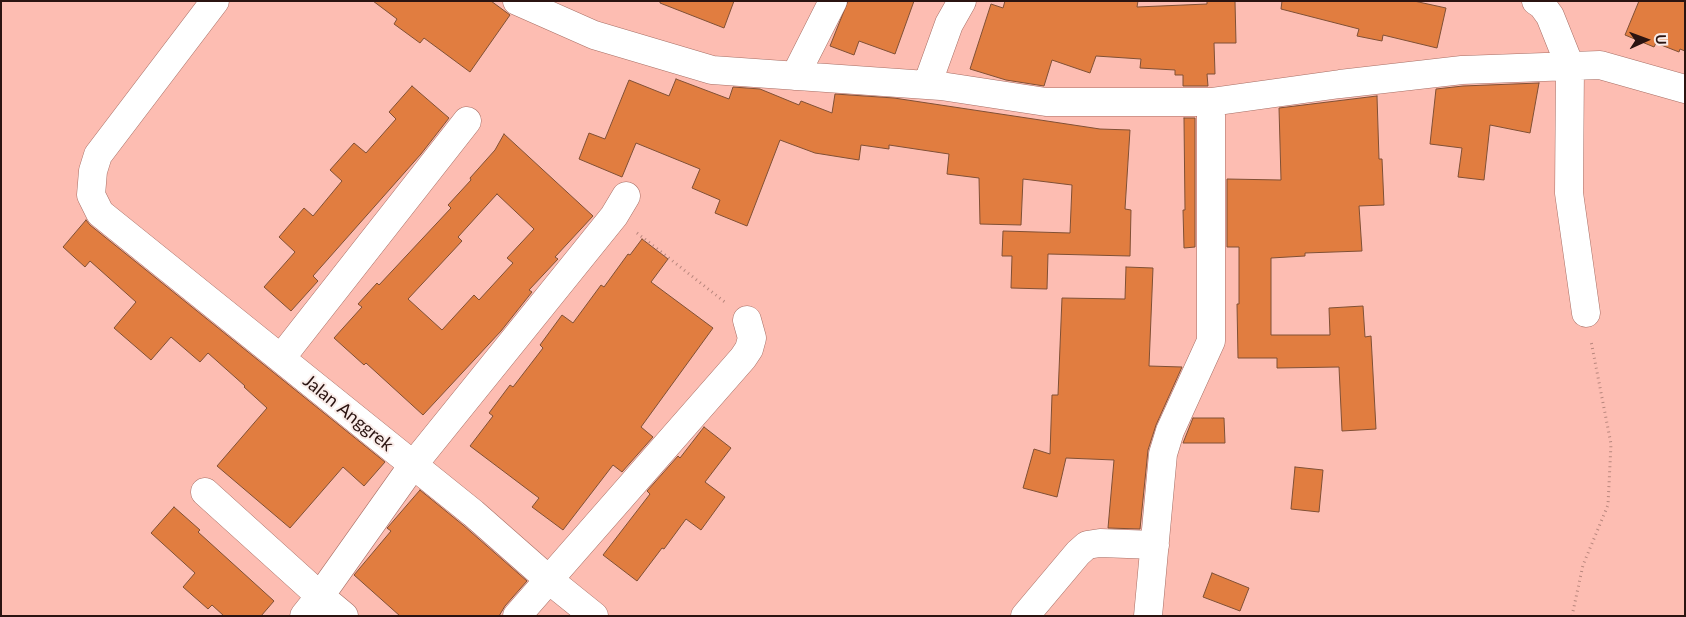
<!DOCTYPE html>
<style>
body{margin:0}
#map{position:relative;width:1686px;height:617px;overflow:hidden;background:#fdbdb2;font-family:Lato,sans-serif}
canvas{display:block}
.frame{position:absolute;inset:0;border:2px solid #2b1411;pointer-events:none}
.north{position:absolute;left:1621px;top:15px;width:50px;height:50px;-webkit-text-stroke:4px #faedea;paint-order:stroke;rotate:88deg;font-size:14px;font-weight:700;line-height:20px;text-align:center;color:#2b1411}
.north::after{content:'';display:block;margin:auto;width:18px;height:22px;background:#2b1411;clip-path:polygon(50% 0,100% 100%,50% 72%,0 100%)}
</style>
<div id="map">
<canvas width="1686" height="617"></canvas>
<div class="frame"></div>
<div class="north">U</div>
</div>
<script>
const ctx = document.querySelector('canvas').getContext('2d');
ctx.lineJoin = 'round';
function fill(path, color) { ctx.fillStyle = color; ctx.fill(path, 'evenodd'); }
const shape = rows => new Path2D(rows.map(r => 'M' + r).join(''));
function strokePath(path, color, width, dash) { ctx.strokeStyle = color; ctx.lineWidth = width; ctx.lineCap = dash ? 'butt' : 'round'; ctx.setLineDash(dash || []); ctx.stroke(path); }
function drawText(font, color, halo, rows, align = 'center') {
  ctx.font = font + ' Lato,sans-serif'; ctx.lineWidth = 4; ctx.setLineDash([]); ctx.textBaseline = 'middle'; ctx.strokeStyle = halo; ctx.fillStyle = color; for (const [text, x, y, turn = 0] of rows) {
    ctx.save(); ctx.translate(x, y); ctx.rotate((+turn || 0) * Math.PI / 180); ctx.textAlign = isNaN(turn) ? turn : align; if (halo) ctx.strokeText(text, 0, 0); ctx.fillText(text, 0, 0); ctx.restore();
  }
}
const building = shape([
 [373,1,491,1,510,15,470,72,424,38,420,43,394,24,397,19,373,1],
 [660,1,734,1,724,28,660,3,660,1],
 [848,1,914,1,895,54,859,41,854,55,830,46,848,1],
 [1005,1,1138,1,1137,7,1207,4,1207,1,1235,1,1236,43,1214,43,1215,74,1207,74,1208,86,1183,86,1183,75,1175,75,1175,70,1140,68,1141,59,1096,56,1090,73,1052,60,1044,86,1006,80,970,69,991,4,1003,8,1005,1],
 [1282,1,1414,1,1446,8,1437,48,1383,35,1382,41,1357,36,1359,29,1281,9,1282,1],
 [1639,1,1685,1,1685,51,1680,49,1679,52,1656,43,1654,47,1625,35,1639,1],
 [676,79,729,99,733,87,760,89,799,105,801,101,832,113,835,94,894,98,1100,129,1130,130,1125,209,1131,210,1130,256,1048,254,1047,289,1011,288,1012,256,1002,256,1003,231,1070,233,1072,185,1023,179,1021,225,980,224,979,178,947,174,949,154,889,145,889,149,861,145,859,160,815,153,780,140,747,226,715,213,720,200,692,188,700,169,636,143,622,177,579,159,589,133,605,139,629,80,669,96,676,79],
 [1539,83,1530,133,1490,125,1484,180,1458,177,1462,148,1430,144,1436,89,1463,86,1539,83],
 [412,86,449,118,421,154,313,276,318,281,291,311,264,287,295,252,279,237,304,208,313,216,342,181,330,170,354,143,366,153,396,119,389,112,412,86],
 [1377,96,1379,159,1382,159,1384,205,1359,206,1362,251,1305,253,1305,256,1271,258,1271,335,1330,335,1329,308,1363,306,1365,337,1371,336,1376,429,1342,431,1339,367,1277,368,1277,358,1238,358,1237,304,1239,304,1239,247,1227,247,1227,179,1281,180,1279,108,1377,96],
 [1184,118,1195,118,1195,247,1184,248,1183,210,1185,210,1184,118],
 [504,134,593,216,555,257,558,259,529,290,532,292,501,331,423,415,366,363,364,365,334,338,362,307,358,304,377,283,379,285,451,208,448,205,471,180,470,178,495,150,504,134],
 [497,194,534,229,507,258,513,263,479,300,474,295,442,330,408,299,462,241,458,237,497,194],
 [86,220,90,225,385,462,364,486,343,467,290,528,217,466,267,408,244,387,245,386,208,353,200,362,171,337,151,360,114,328,136,302,90,261,85,267,63,247,86,220],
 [642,239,668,259,651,282,713,328,641,427,653,437,622,472,613,465,563,530,532,507,539,498,470,446,493,416,489,413,510,385,513,387,543,348,540,345,562,315,573,323,601,285,604,287,628,254,630,255,642,239],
 [1126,267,1153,268,1149,366,1182,367,1156,425,1148,450,1140,529,1108,528,1114,460,1066,458,1057,497,1023,488,1034,449,1050,454,1052,395,1058,395,1062,298,1125,299,1126,267],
 [1193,418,1224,418,1225,443,1183,443,1193,418],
 [704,427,731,448,705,482,725,497,701,530,686,519,664,549,662,548,637,581,603,555,650,494,647,491,678,456,680,458,704,427],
 [1295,467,1323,470,1319,512,1291,509,1295,467],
 [420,490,463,525,527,581,505,606,499,616,400,616,354,575,391,531,387,528,388,527,420,490],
 [174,507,200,530,198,532,274,601,261,616,224,616,212,605,208,609,183,587,195,573,151,533,174,507],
 [1212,573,1249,588,1240,611,1203,597,1212,573]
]);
fill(building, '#e17d40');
strokePath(building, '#805035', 1);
const minor = shape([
 [215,1,98,155,93,171,91,195,100,213,473,513,548,579,594,616],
 [517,1,594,35,712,70,941,86,1046,102,1211,102,1340,84,1462,70,1600,65,1685,89],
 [1536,1,1542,5,1550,16,1570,66,1569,193,1586,313],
 [795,76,833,1],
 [927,85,949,24,962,1],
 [281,358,467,121],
 [205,492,320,596,304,616],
 [344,616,320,596,413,465,614,216,626,196],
 [517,616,743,358,749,349,752,338,747,320],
 [1025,616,1078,553,1087,545,1100,543,1155,545],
 [1148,616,1163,454,1170,431,1211,341,1211,102]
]);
strokePath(minor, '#a76e64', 29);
strokePath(shape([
 [637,233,726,303],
 [1572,616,1583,565,1608,505,1611,444,1591,341]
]), '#b8867d', 3, [1, 4]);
strokePath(minor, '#fff', 28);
drawText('18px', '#2b1411', '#faedea', [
 ["Jalan Anggrek",348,413,39]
]);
</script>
